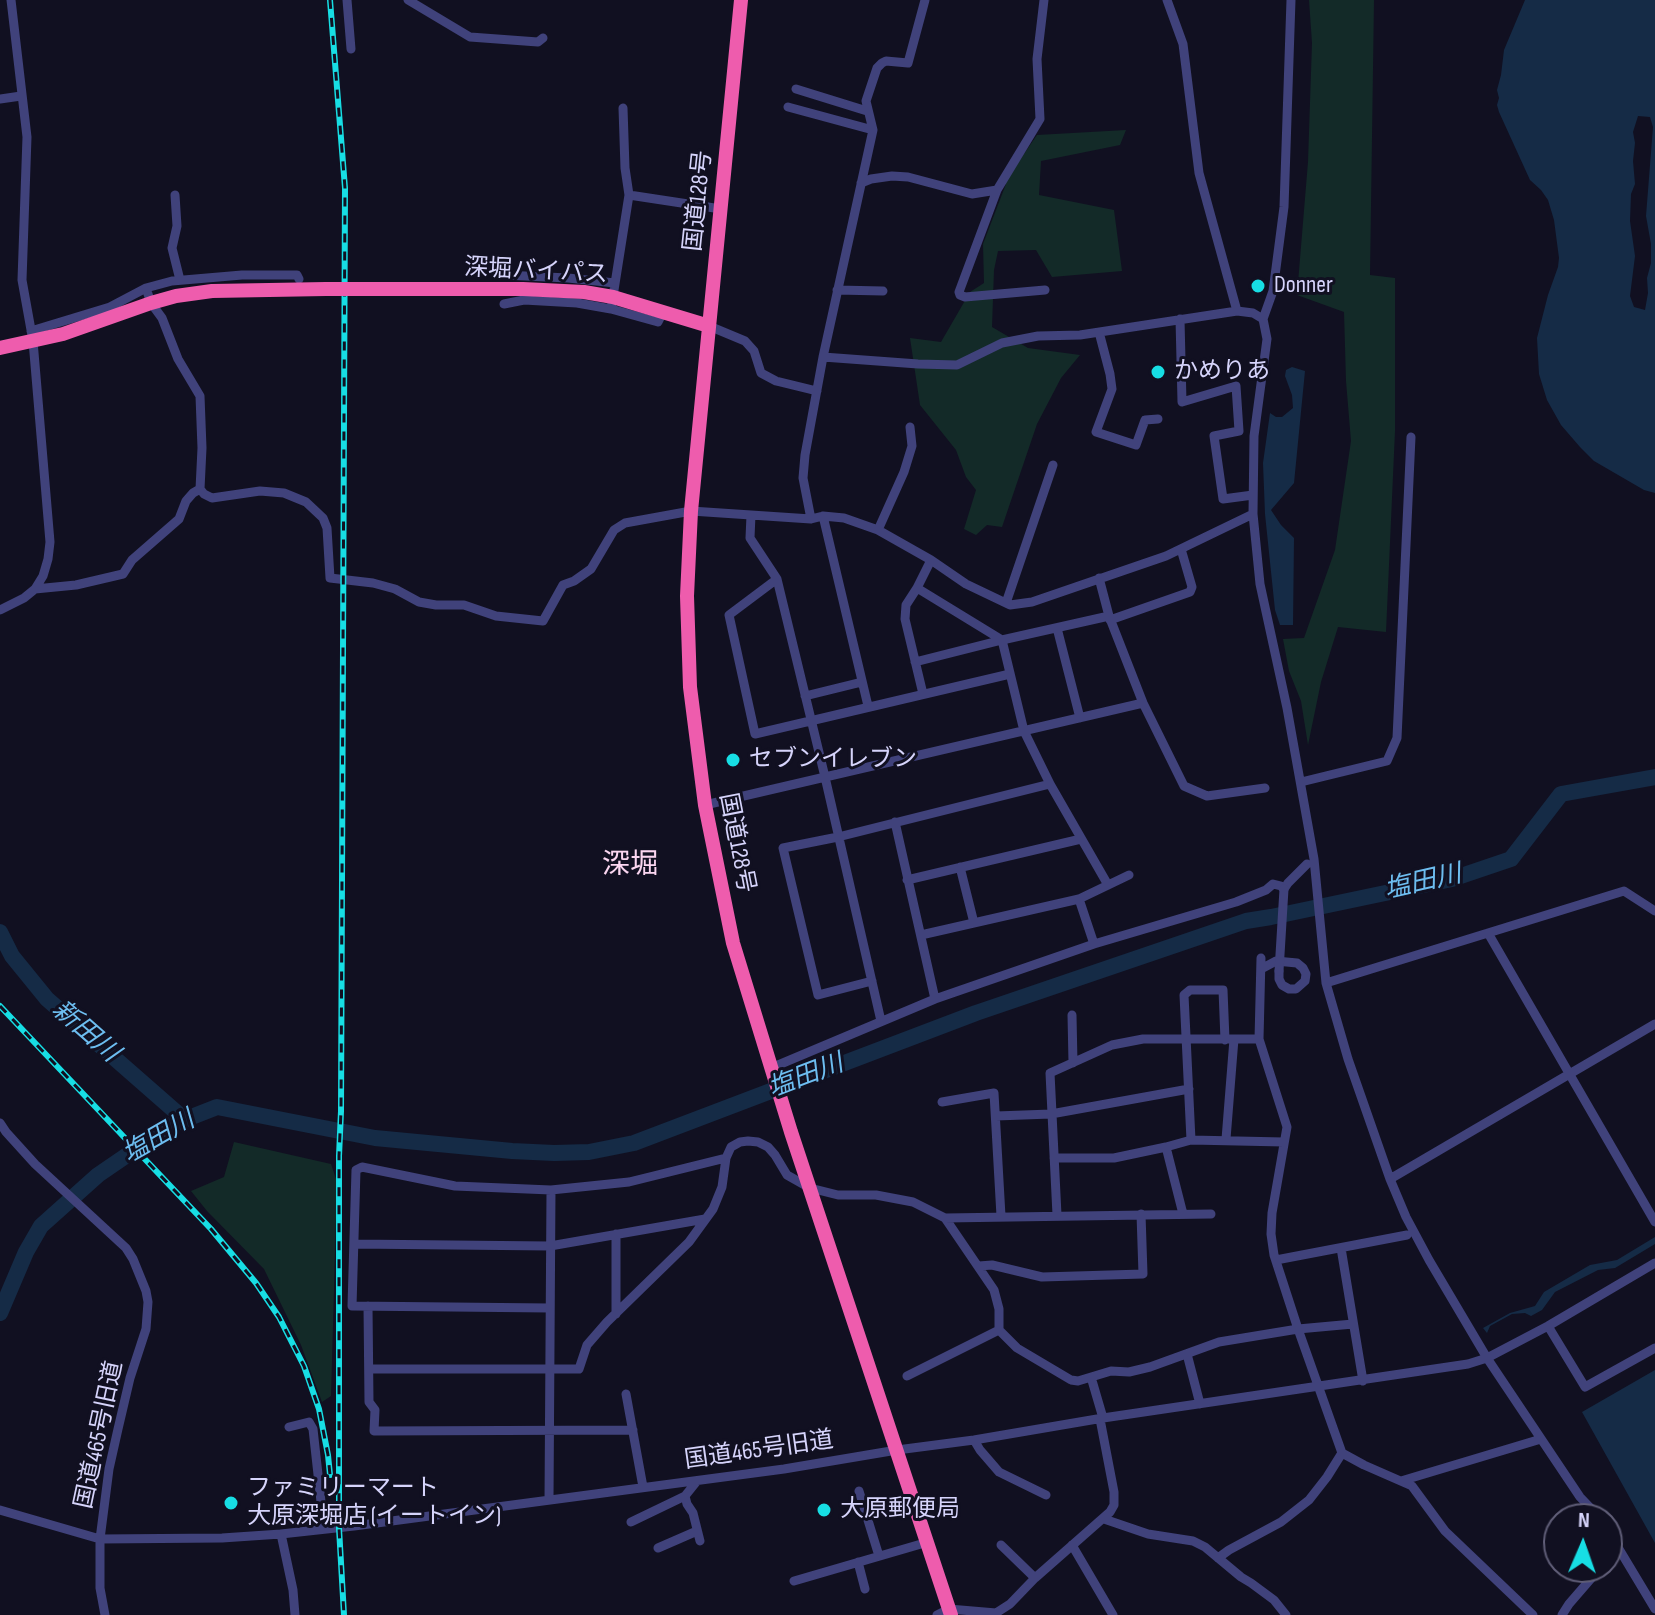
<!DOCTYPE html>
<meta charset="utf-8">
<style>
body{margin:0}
#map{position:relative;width:1655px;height:1615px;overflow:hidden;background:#111021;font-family:"Sofia Sans Condensed",sans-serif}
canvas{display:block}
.north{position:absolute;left:1543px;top:1503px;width:80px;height:80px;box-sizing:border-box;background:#111021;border:2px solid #605e78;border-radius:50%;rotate:2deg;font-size:22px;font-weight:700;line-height:32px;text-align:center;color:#d6d4fb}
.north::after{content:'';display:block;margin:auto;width:28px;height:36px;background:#17dee4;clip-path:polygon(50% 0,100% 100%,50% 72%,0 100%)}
</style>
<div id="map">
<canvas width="1655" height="1615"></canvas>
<div class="north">N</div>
</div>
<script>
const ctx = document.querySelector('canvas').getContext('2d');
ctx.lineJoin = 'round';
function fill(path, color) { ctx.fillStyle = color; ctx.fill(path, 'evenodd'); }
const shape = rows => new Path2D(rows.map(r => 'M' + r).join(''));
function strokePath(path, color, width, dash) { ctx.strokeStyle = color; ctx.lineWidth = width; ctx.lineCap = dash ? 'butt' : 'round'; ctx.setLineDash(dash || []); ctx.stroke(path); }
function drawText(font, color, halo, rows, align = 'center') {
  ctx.font = font + ' "Sofia Sans Condensed","Noto Sans JP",sans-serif'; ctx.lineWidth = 6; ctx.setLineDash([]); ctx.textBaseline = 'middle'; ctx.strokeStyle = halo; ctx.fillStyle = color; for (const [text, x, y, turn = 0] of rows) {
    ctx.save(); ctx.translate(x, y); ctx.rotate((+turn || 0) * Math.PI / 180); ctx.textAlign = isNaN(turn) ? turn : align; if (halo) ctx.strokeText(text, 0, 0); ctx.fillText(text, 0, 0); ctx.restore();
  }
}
fill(shape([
 [1309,0,1374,0,1370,275,1395,278,1395,431,1386,632,1338,627,1321,682,1308,745,1301,701,1289,671,1283,639,1304,638,1335,550,1351,441,1346,381,1344,312,1297,295,1308,162,1312,43],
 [1126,130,1120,145,1041,161,1039,195,1114,210,1122,271,1052,277,1036,250,998,251,994,270,992,327,1028,348,1080,355,1061,378,1037,424,1002,527,987,525,976,535,964,529,976,490,966,477,956,450,920,405,910,338,941,342,970,292,984,283,983,244,1006,184,1006,180,1037,135],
 [234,1142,331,1164,337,1182,331,1396,322,1402,301,1345,264,1269,207,1211,191,1191,224,1177]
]), '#132a28');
fill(shape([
 [1525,0,1655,0,1655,493,1644,490,1594,461,1580,447,1561,425,1547,400,1539,374,1537,338,1548,295,1558,267,1559,258,1554,220,1548,200,1541,190,1530,180,1499,112,1497,105,1499,98,1497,90,1501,75,1504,50],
 [1292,367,1305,371,1294,483,1271,510,1281,525,1294,538,1293,625,1280,625,1275,610,1265,514,1263,463,1270,413,1276,417,1282,417,1293,408,1292,395,1285,376,1286,370],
 [1655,1237,1655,1244,1615,1268,1598,1270,1555,1292,1542,1310,1531,1316,1525,1313,1512,1314,1490,1326,1487,1333,1483,1328,1510,1313,1535,1306,1544,1292,1590,1265,1617,1260],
 [1655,1370,1655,1543,1582,1412]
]), '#152b46');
fill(shape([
 [1638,116,1650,117,1653,127,1646,216,1651,244,1651,263,1647,278,1648,293,1645,310,1634,307,1630,296,1635,256,1630,221,1631,194,1635,184,1633,161,1635,143,1633,132]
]), '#111021');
strokePath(shape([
 [0,932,12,956,47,999,184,1119],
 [0,1313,26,1252,41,1226,98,1175,171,1125,217,1107,375,1138,512,1151,554,1153,589,1152,634,1143,976,1013,1246,921,1271,917,1452,879,1511,859,1561,794,1655,777]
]), '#152b46', 16);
strokePath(shape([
 [347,0,351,49],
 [408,0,470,37,538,42,543,38],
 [1044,0,1037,59,1040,119,997,190,959,292,960,295,965,297,1045,290],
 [1167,0,1183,44,1199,173,1237,311],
 [796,89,867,111],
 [0,99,21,96],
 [788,107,873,130],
 [861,183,871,179,892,176,908,177,972,194,997,190],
 [175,195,177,226,172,248,180,280],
 [629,195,721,209],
 [504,275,568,278,615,283],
 [146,288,151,303,162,318,178,359,200,396,202,448,200,489],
 [837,290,883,291],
 [504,304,524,300,577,303,611,309,658,322,663,312],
 [611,309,629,195,625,168,623,108],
 [1180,319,1182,402,1236,386,1239,431,1214,436,1223,499,1253,495],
 [1263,319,1273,291,1284,207,1291,0],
 [709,326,745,341,754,351,761,373,776,381,817,391],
 [31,331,110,307,146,288,172,281,242,275,297,275,299,279],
 [1099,332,1110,374,1112,389,1096,432,1136,445,1145,420,1158,419],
 [823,357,918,364,957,365,1002,343,1038,336,1080,335,1237,311,1253,313,1263,319,1267,339,1254,436,1253,514,1260,584,1287,708,1314,859,1326,983,1348,1059,1390,1179,1406,1217,1429,1260,1487,1358,1580,1497,1601,1519],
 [200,489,204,494,212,498,260,491,284,493,306,502,323,518,327,528,330,578,373,583,395,589,419,602,436,605,464,605,496,616,543,621,563,585,574,581,591,569,614,530,625,523,691,511,811,519,823,516,844,518,878,530,931,560,966,584,1010,605,1032,602,1166,556,1253,514],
 [751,515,750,538,777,579,825,777,881,1021],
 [823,516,868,706],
 [811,519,803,478,805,455,823,357,873,130,866,101,877,68,882,63,886,61,908,63,925,0],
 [878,530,904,472,912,446,910,427],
 [931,560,917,588,1002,640,1024,731,1050,784,1108,885],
 [1099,578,1109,616,1143,703,1184,786,1207,796,1265,788],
 [777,579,729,615,755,734,1010,674],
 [917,588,906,605,905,619,923,694],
 [35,589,76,585,123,574,132,560,179,519,186,501,193,493,200,489],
 [1006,603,1053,465],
 [0,610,24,598,35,589,43,576,48,559,50,542,33,341,22,280,27,137,11,0],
 [1110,620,1190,592,1192,587,1181,549],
 [1057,628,1080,718],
 [915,662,1002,640,1109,616],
 [805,696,862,682],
 [1301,782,1387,761,1397,738,1411,437],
 [705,805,1143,703],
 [895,822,935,999],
 [960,867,974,923],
 [907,880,1081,839],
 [1079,899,1094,944],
 [1488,933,1655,1222],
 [921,935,1079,899,1129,875],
 [1261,958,1259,1039,1287,1127,1272,1213,1271,1234,1274,1255,1298,1329,1342,1453,1364,1465,1412,1486,1445,1531,1533,1615],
 [1261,969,1276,961,1297,963,1303,968,1306,974,1305,981,1296,989,1289,989,1282,985,1279,979,1279,971],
 [872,981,818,995,783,848,838,837,1050,784],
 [1326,983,1624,891,1655,911],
 [1072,1015,1073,1063],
 [771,1068,935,999,1094,944,1236,902,1266,890,1273,884,1281,886,1284,889,1288,883,1307,864],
 [942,1102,994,1093,1001,1216],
 [996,1116,1051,1114,1189,1089],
 [0,1123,6,1132,35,1164,126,1248,133,1259,146,1291,148,1302,146,1329,130,1378,118,1429,109,1469,100,1539,100,1588,105,1615],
 [1226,1139,1234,1039],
 [1191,1140,1284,1142],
 [1166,1147,1183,1214],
 [1054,1158,1114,1158,1166,1147,1191,1140,1184,995,1190,990,1223,990,1225,1040],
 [1390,1179,1655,1024],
 [1057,1215,1050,1073,1112,1045,1143,1039,1259,1039],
 [945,1218,1211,1214],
 [616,1234,616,1314],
 [354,1244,550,1246,705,1219],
 [1341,1248,1363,1381],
 [1276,1260,1407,1235],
 [979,1266,992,1265,1042,1277,1143,1274,1141,1214],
 [368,1306,369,1402,375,1410,374,1431,633,1430],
 [550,1308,352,1306,356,1170,362,1167,455,1186,551,1190,629,1182,726,1158],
 [1548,1326,1585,1387,1655,1348],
 [1187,1354,1200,1404],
 [369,1369,579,1369,587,1345,607,1322,689,1242,713,1209,722,1187,726,1158,731,1147,740,1142,748,1141,758,1142,768,1147,775,1155,787,1175,810,1188,838,1195,876,1195,913,1202,945,1218,994,1290,999,1309,999,1330,1017,1348,1071,1380,1078,1381,1111,1371,1129,1372,1150,1367,1219,1342,1298,1329,1353,1324],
 [907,1376,999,1330],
 [1091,1377,1103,1418],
 [626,1394,643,1487],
 [289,1427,309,1422,313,1429,324,1529],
 [974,1440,980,1450,999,1472,1046,1495],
 [697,1481,685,1496,687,1504,693,1513,700,1541],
 [1401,1481,1541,1439],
 [859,1491,879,1556],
 [549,1500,551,1190],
 [0,1510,100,1539,222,1538,281,1534,354,1526,784,1469,897,1450,974,1440,1103,1418,1468,1364,1487,1358,1548,1326,1655,1263],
 [1104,1519,1148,1534,1193,1541,1205,1547,1241,1577,1251,1583,1274,1600,1286,1615],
 [631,1522,685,1496],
 [1607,1529,1655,1609],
 [281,1534,293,1590,295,1615],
 [1001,1545,1035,1578],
 [1072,1545,1113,1615],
 [658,1548,697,1531],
 [1218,1558,1229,1550,1281,1522,1309,1500,1327,1477,1342,1453],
 [1607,1560,1618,1547],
 [858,1562,865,1589],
 [794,1581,928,1542],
 [937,1615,949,1609,996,1613,1010,1604,1035,1578,1110,1512,1114,1505,1114,1492,1100,1419],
 [1562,1615,1569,1604,1601,1567]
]), '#40427b', 9);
strokePath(shape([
 [741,0,691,511,687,596,690,687,705,805,733,943,791,1132,951,1615],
 [357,289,523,289,584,292,613,297,709,326],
 [0,348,63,334,151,303,176,296,212,291,326,289]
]), '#ee5cad', 14);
const rail = shape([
 [330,0,345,188,341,1111,339,1156,339,1528,344,1615],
 [0,1006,211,1229,256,1283,279,1317,304,1366,319,1409,328,1455,330,1475]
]);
strokePath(rail, '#17dee4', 6);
strokePath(rail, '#111021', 3, [9]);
strokePath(shape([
 [1279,971,1284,889]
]), '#40427b', 9);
strokePath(shape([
 [326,289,357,289]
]), '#ee5cad', 14);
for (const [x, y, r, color] of [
 [1258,286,8,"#17dee4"],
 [1158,372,8,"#17dee4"],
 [733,760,8,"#17dee4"],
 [231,1503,8,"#17dee4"],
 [824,1510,8,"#17dee4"]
]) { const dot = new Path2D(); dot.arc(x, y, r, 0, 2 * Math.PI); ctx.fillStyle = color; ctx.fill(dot); strokePath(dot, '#111021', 3); }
drawText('24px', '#d6d4fb', '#111021', [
 ["国道128号",699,201,-84],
 ["深堀バイパス",536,272,3],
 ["国道128号",736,843,79],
 ["国道465号旧道",100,1435,-78],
 ["国道465号旧道",759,1451,-8]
]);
drawText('24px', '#d6d4fb', '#111021', [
 ["Donner",1274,286],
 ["かめりあ",1174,372],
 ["セブンイレブン",749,760],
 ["ファミリーマート",247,1489],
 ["大原深堀店 (イートイン)",247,1517],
 ["大原郵便局",840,1510]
], 'left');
drawText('italic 26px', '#6dbdf0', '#111021', [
 ["塩田川",1423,883,-13],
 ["新田川",85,1032,41],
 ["塩田川",806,1077,-21],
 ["塩田川",159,1138,-30]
]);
drawText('28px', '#fbd6f0', '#111021', [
 ["深堀",630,866]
]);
</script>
